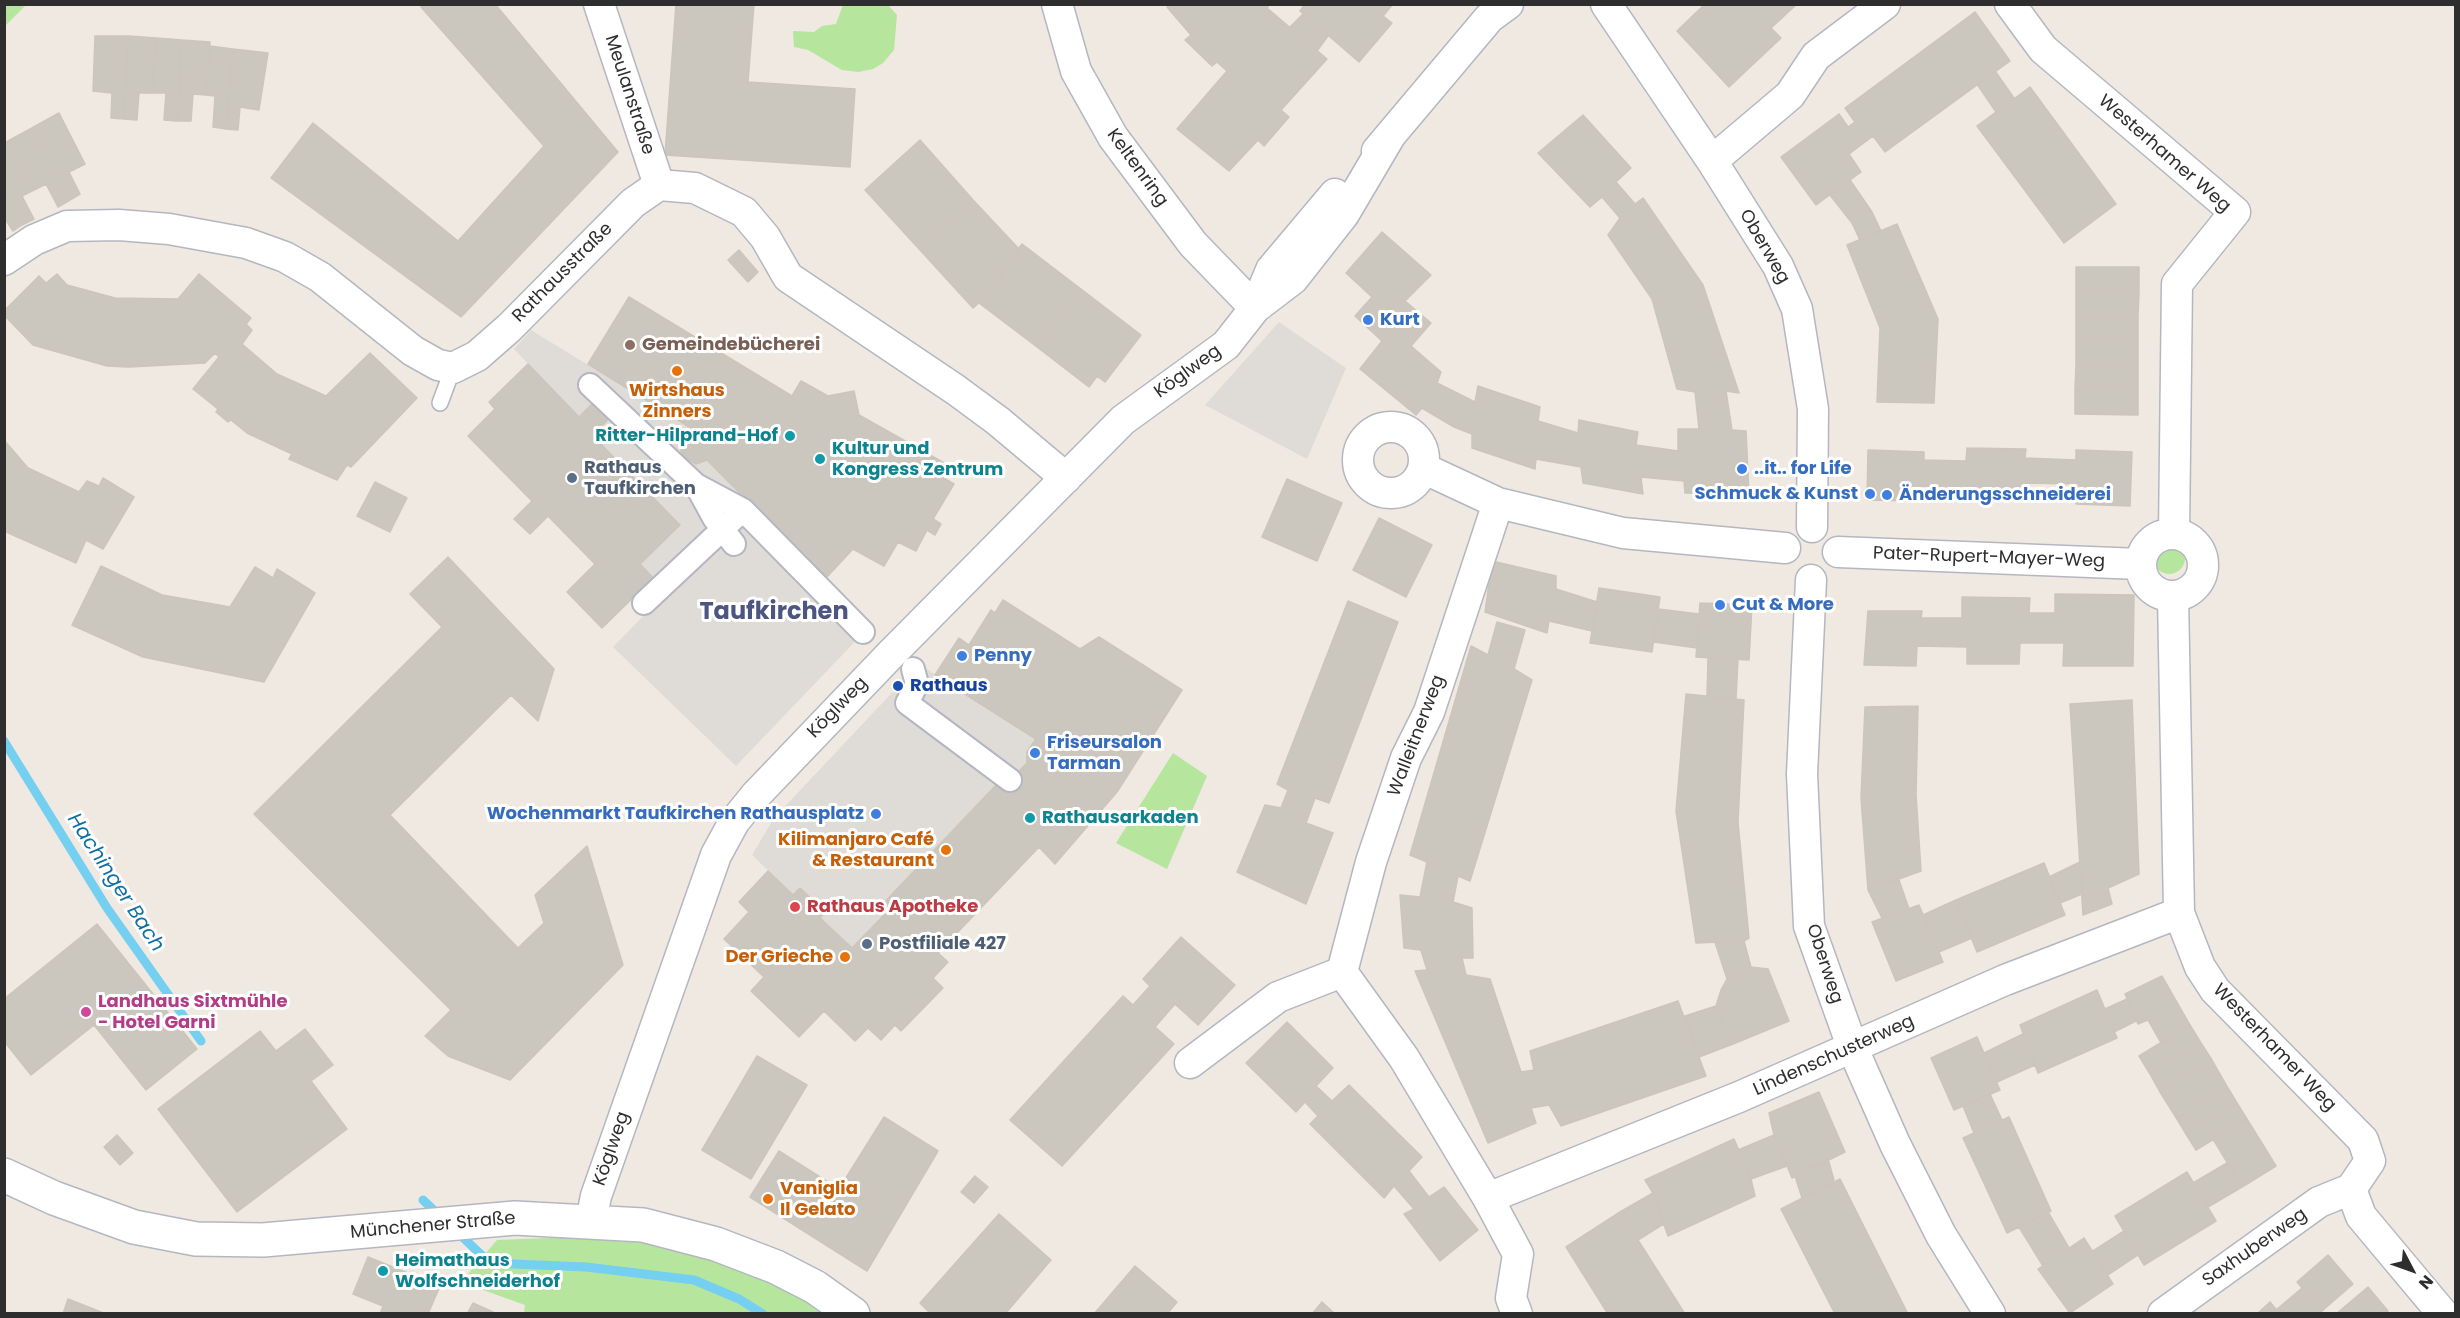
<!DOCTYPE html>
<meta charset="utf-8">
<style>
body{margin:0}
#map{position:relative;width:2460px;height:1318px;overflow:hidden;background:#efe9e1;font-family:Poppins,sans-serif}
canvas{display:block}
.frame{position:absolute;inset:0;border:6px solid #2e2e2e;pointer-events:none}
.north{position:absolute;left:2382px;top:1240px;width:60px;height:60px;-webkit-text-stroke:4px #fff;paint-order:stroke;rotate:131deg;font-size:16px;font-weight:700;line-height:24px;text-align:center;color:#2e2e2e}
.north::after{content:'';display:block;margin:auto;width:21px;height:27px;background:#2e2e2e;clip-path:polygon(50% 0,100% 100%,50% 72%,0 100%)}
</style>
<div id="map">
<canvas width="2460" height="1318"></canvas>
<div class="frame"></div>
<div class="north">N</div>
</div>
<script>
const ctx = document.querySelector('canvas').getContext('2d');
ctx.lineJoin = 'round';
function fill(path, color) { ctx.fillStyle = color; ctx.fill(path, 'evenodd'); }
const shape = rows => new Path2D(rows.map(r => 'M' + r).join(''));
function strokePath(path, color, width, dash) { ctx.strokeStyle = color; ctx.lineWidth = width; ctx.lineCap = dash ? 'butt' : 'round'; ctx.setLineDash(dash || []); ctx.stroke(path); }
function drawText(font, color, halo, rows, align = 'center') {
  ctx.font = font + ' Poppins,sans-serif'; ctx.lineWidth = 6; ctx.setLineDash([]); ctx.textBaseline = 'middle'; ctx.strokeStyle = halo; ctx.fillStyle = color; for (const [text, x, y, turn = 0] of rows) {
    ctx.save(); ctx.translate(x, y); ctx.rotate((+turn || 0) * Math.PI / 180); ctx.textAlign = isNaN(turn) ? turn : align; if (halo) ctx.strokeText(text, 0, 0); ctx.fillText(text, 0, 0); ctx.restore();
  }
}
fill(shape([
 [5,4,26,4,26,5,5,26],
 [843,5,888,5,897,15,894,50,883,63,873,69,858,72,842,70,808,50,794,47,793,31,814,32,822,26,836,24],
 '2153 558a16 16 0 1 1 32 0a16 16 0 1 1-32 0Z',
 [1173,753,1207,776,1167,869,1116,843],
 [572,1237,654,1243,724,1259,798,1296,820,1313,524,1313,525,1305,461,1282,497,1240]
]), '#b6e59e');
fill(shape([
 [1279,322,1346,368,1307,459,1205,405],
 [531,330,691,428,682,439,681,452,686,458,696,464,707,460,871,625,736,766,613,647,650,609,636,595,653,578,640,564,680,524,592,435,598,409,592,404,579,417,514,349],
 [919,664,1036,739,1027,763,1004,786,999,782,879,908,885,914,852,948,820,918,825,912,800,888,793,895,752,855,774,818]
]), '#dfdcd8');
strokePath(shape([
 [4,741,107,908,201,1041],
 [423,1200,440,1216],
 [456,1231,490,1263,586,1267,694,1280,739,1299,763,1314]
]), '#75cff0', 9);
const building = shape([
 [423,4,495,4,618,152,461,317,271,178,313,123,458,241,544,146,421,7,423,4],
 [676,4,754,4,748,82,855,89,850,167,665,155,676,4],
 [1171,4,1270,4,1267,8,1327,59,1281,110,1289,117,1264,146,1258,140,1229,171,1177,129,1227,71,1217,62,1212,66,1185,40,1191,35,1167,7,1171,4],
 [1305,4,1393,4,1383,16,1392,23,1359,62,1300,11,1305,4],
 [1705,4,1797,4,1771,28,1781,38,1729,87,1677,31,1705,4],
 [1975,12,2010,61,1885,152,1873,136,1849,154,1861,172,1816,205,1781,157,1839,114,1848,127,1855,122,1845,108,1975,12],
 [1303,14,1328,36,1317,51,1290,27,1303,14],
 [95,36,128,36,124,119,111,118,112,93,93,91,95,36],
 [128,36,156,38,152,93,139,93,137,120,124,119,128,36],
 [156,38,182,40,177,121,164,120,166,93,152,93,156,38],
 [182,40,210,42,206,95,193,94,191,121,177,121,182,40],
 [210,46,233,49,226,129,213,127,215,96,206,95,210,46],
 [233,49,268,53,259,110,240,107,238,130,226,129,233,49],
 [1995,71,2014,98,1996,112,1977,84,1995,71],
 [2030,87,2116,204,2064,243,1977,126,2030,87],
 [59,113,85,164,69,172,80,194,70,200,32,128,59,113],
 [1583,115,1631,168,1616,182,1635,204,1643,198,1703,285,1739,393,1726,391,1732,430,1746,431,1749,494,1685,493,1684,481,1641,477,1643,494,1583,483,1581,467,1536,459,1535,469,1472,448,1472,434,1454,427,1422,408,1416,415,1360,369,1382,341,1355,316,1372,297,1346,273,1382,232,1431,275,1405,301,1431,323,1411,346,1441,372,1437,383,1475,402,1478,386,1540,407,1538,421,1578,433,1579,420,1638,432,1636,445,1678,451,1678,429,1699,429,1695,392,1677,389,1652,299,1608,235,1620,218,1602,197,1590,207,1538,153,1583,115],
 [32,128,70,200,58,207,46,184,34,190,8,141,32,128],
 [920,140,974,201,920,250,865,190,920,140],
 [8,141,34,190,22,196,34,219,22,225,4,191,4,143,8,141],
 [1850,180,1872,212,1881,231,1860,240,1852,223,1830,195,1850,180],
 [4,191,22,225,13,231,4,217,4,191],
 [974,201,1019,249,1000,274,1005,280,973,308,920,250,974,201],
 [1897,224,1938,319,1934,403,1877,402,1880,328,1847,245,1897,224],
 [1022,244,1081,289,1037,347,979,303,1005,280,1000,274,1022,244],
 [739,250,758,272,748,282,728,260,739,250],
 [2076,267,2139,267,2139,292,2076,292,2076,267],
 [57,274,67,285,115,298,178,299,199,274,251,318,246,324,252,330,242,344,277,374,326,396,370,353,417,398,351,467,347,465,337,480,289,459,292,454,247,433,231,420,228,422,216,412,218,409,193,389,219,357,215,353,205,363,129,367,107,366,33,345,4,315,4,311,39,276,46,283,57,274],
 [1081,289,1141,335,1105,382,1097,376,1089,387,1037,347,1081,289],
 [2076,292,2139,292,2138,316,2076,316,2076,292],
 [629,297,792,396,801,381,828,396,854,391,859,415,946,464,940,476,954,484,933,519,941,524,935,535,927,530,916,551,898,542,884,566,853,549,825,579,707,460,696,464,686,458,681,452,682,439,691,428,588,364,629,297],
 [2076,316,2138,316,2138,341,2076,340,2076,316],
 [2076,340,2138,341,2138,366,2076,365,2076,340],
 [528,364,579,417,593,403,598,409,602,406,612,416,592,435,680,525,640,564,653,578,602,628,567,592,595,564,548,516,530,534,514,519,532,501,468,436,495,409,489,402,528,364],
 [2076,365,2138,366,2138,390,2075,390,2076,365],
 [2075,390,2138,390,2138,415,2075,414,2075,390],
 [4,440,28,468,79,492,87,481,99,486,103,478,134,497,103,549,86,540,76,563,4,531,4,440],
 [1967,448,2026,449,2025,458,2076,460,2076,450,2132,452,2130,506,2076,504,2076,484,2023,483,2022,501,1970,499,1970,488,1920,486,1920,501,1867,500,1868,450,1924,452,1924,460,1966,461,1967,448],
 [1287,479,1342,503,1317,561,1262,537,1287,479],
 [375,482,407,498,390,532,357,516,375,482],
 [1379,518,1432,545,1406,597,1353,570,1379,518],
 [448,557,554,669,538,721,511,695,390,815,518,948,544,923,535,895,587,846,623,965,510,1080,448,1056,425,1036,451,1010,254,814,442,627,410,594,448,557],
 [1492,561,1556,576,1556,589,1597,602,1592,631,1549,621,1547,633,1485,612,1492,561],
 [101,566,162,595,230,607,255,567,273,578,277,569,315,593,264,682,143,657,72,625,101,566],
 [1599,588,1660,597,1652,652,1590,643,1599,588],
 [2055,594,2134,595,2133,666,2063,666,2064,643,2020,643,2019,664,1967,664,1967,647,1917,646,1916,666,1864,665,1868,611,1922,611,1921,618,1962,618,1962,597,2030,598,2029,613,2055,613,2055,594],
 [1003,600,1080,649,1099,637,1182,690,1117,792,1055,864,1039,847,938,953,948,962,933,978,943,988,901,1031,895,1025,881,1040,868,1028,855,1041,824,1011,799,1037,751,991,764,977,724,939,749,912,739,902,768,871,793,895,800,888,825,912,820,918,852,948,885,914,879,908,999,782,1004,786,1027,763,1027,752,1036,739,935,675,959,638,969,645,991,610,995,613,1003,600],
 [1348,601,1398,622,1329,803,1315,798,1306,823,1333,833,1306,904,1237,872,1265,805,1281,808,1288,790,1277,784,1348,601],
 [1700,603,1752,605,1749,660,1696,657,1700,603],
 [1658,609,1699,614,1697,648,1654,642,1658,609],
 [1497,622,1525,630,1514,669,1532,680,1470,881,1458,876,1453,902,1472,908,1473,958,1462,958,1466,975,1490,979,1521,1072,1534,1070,1530,1051,1678,1001,1706,1076,1561,1126,1549,1105,1531,1108,1536,1123,1488,1143,1415,971,1427,970,1421,950,1404,948,1400,895,1420,897,1427,862,1410,855,1471,646,1488,655,1497,622],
 [1708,658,1738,659,1736,698,1707,695,1708,658],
 [1686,694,1744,700,1738,822,1749,938,1744,941,1696,943,1676,811,1686,694],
 [2132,700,2139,874,2108,888,2112,904,2083,915,2070,704,2132,700],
 [1918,706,1916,795,1921,871,1868,890,1861,798,1865,707,1918,706],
 [2080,862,2082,894,2060,903,2049,877,2080,862],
 [2044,863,2065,915,1977,952,1956,900,2044,863],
 [1899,880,1909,909,1882,918,1868,890,1899,880],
 [1956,900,1972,938,1939,952,1923,915,1956,900],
 [1919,905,1943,962,1896,981,1872,922,1919,905],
 [97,924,197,1049,146,1090,94,1025,31,1075,4,1041,4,999,97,924],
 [1181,937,1235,985,1198,1025,1175,1004,1155,1027,1174,1044,1062,1166,1010,1120,1123,996,1133,1005,1150,986,1143,979,1181,937],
 [1744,941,1751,967,1727,979,1715,942,1744,941],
 [1751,967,1768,969,1789,1021,1733,1044,1716,1006,1721,990,1727,979,1751,967],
 [2162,976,2190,1025,2161,1043,2148,1020,2138,1024,2125,994,2162,976],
 [2097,990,2117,1038,2038,1073,2020,1025,2097,990],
 [2127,999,2136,1021,2114,1032,2105,1009,2127,999],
 [1716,1006,1733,1044,1699,1057,1685,1016,1716,1006],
 [1287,1022,1333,1068,1316,1086,1332,1101,1349,1085,1422,1157,1409,1171,1429,1197,1444,1187,1478,1230,1440,1261,1404,1214,1414,1209,1394,1186,1384,1198,1310,1124,1318,1116,1305,1102,1296,1112,1246,1063,1287,1022],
 [2190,1025,2201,1043,2150,1074,2139,1056,2190,1025],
 [305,1029,333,1065,311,1081,347,1129,237,1212,158,1109,260,1031,276,1051,305,1029],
 [2023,1034,2035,1065,1997,1082,1984,1053,2023,1034],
 [1977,1037,2000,1090,1954,1110,1931,1058,1977,1037],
 [2201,1043,2212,1060,2160,1092,2150,1074,2201,1043],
 [757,1056,807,1085,751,1179,702,1150,757,1056],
 [2212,1060,2228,1088,2177,1119,2160,1092,2212,1060],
 [2228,1088,2237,1103,2186,1134,2177,1119,2228,1088],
 [1819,1092,1845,1152,1792,1178,1774,1135,1769,1113,1819,1092],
 [1990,1094,2002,1120,1974,1133,1963,1106,1990,1094],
 [2237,1103,2247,1119,2196,1150,2186,1134,2237,1103],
 [884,1117,938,1151,867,1271,750,1197,779,1151,839,1189,884,1117],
 [2009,1117,2051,1211,2007,1233,1963,1138,2009,1117],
 [2247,1119,2276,1166,2242,1187,2213,1139,2247,1119],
 [117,1135,133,1153,120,1165,104,1147,117,1135],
 [1774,1135,1787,1166,1751,1179,1738,1150,1774,1135],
 [1734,1139,1751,1179,1755,1196,1668,1236,1653,1193,1645,1180,1734,1139],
 [1828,1159,1834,1180,1802,1198,1795,1176,1828,1159],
 [2227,1163,2242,1187,2208,1207,2193,1183,2227,1163],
 [2187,1172,2216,1221,2144,1265,2115,1216,2187,1172],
 [975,1176,988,1187,974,1203,961,1192,975,1176],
 [1840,1179,1908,1314,1835,1314,1781,1209,1840,1179],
 [1653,1193,1665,1223,1638,1240,1620,1212,1653,1193],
 [1620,1212,1638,1240,1685,1314,1608,1314,1566,1247,1620,1212],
 [2048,1212,2069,1248,2043,1266,2019,1227,2048,1212],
 [999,1214,1051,1260,1005,1314,931,1314,920,1303,999,1214],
 [2124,1231,2138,1255,2108,1275,2093,1251,2124,1231],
 [2084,1238,2113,1284,2070,1313,2038,1269,2084,1238],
 [2328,1255,2353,1284,2322,1311,2297,1282,2328,1255],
 [368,1257,440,1286,428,1314,380,1314,383,1306,353,1294,368,1257],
 [1135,1266,1177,1302,1167,1314,1094,1314,1135,1266],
 [2368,1287,2388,1311,2385,1314,2336,1314,2368,1287],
 [2302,1288,2322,1311,2319,1314,2280,1314,2276,1310,2302,1288],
 [68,1299,106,1314,63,1314,68,1299],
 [1322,1302,1335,1314,1312,1314,1322,1302],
 [2270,1302,2280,1314,2257,1314,2270,1302],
 [473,1303,493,1312,467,1314,473,1303]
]);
fill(building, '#cbc7bf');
strokePath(building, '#cbc5ba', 1.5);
const service = shape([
 [440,403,453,368]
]);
const pedestrian = shape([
 [590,385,696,485,743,510,863,632],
 [696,485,714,518,734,544],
 [644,603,743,510],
 [913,669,917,684,907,703,1010,780]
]);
const minor = shape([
 [599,4,659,185],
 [1057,4,1076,71,1113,137,1193,244,1255,308],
 [1606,4,1712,161,1778,266,1797,309,1813,409,1812,527],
 [2010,4,2043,49,2235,212,2177,284,2174,534],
 [1377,151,1489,18,1508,4],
 [1712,161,1790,95,1816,56,1885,4],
 [4,260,34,240,67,226,119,225,169,229,246,243,285,257,320,277,413,351,438,365,453,368,477,356,509,328,633,203,659,185,695,188,744,212,765,237,788,277,956,390,998,421,1066,478],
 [1256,306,1271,270,1335,194],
 '1358 460a33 33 0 1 1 66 0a33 33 0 1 1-66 0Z',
 [1423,468,1498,503,1623,533,1785,548],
 [1498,503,1429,712,1406,758,1371,862,1342,972,1404,1058,1488,1198,1518,1254,1511,1298,1517,1314],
 '2141 565a31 31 0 1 1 62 0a31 31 0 1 1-62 0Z',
 [1838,552,2140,564],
 [1811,580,1802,774,1809,926,1853,1049,1895,1144,1941,1235,1990,1314],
 [2173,596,2179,913,2200,967,2215,990,2363,1140,2370,1161,2351,1189,2361,1216,2443,1314],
 [1190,1063,1278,997,1342,972],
 [1488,1198,1739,1097,2005,980,2179,913],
 [591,1221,596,1196,716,855,734,822,755,796,891,654,1123,420,1226,345,1255,308,1293,279,1344,214,1390,136],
 [2163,1314,2319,1202,2351,1189]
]);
const secondary = shape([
 [4,1175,54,1198,134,1227,196,1239,263,1240,515,1218,643,1225,716,1244,776,1267,815,1287,853,1314]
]);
strokePath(service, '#b4b7c1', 18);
strokePath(pedestrian, '#b4b7c1', 26);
strokePath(minor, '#b4b7c1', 33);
strokePath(secondary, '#b4b7c1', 36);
strokePath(service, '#fff', 15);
strokePath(pedestrian, '#fff', 22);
strokePath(minor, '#fff', 30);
strokePath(secondary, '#fff', 33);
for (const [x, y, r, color] of [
 [1368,320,6,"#3f7fe0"],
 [630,345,6,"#8d6e63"],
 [677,371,6,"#e8710a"],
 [790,436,6,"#0f9aa8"],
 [820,459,6,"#0f9aa8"],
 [1742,469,6,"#3f7fe0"],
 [572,478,6,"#5c6f8a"],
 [1870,494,6,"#3f7fe0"],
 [1887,495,6,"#3f7fe0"],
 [1720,605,6,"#3f7fe0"],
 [962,656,6,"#3f7fe0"],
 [898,686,6,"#1a4fb4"],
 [1035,753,6,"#3f7fe0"],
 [876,814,6,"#3f7fe0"],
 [1030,818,6,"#0f9aa8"],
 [946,850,6,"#e8710a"],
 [795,907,6,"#e0444e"],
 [867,944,6,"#5c6f8a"],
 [845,957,6,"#e8710a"],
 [86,1012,6,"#d1479c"],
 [768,1199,6,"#e8710a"],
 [383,1271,6,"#0f9aa8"]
]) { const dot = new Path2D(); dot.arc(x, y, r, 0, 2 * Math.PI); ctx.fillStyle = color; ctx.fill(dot); strokePath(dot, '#fff', 2); }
drawText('18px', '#2e2e2e', '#fff', [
 ["Meulanstraße",629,95,72],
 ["Westerhamer Weg",2164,154,41],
 ["Keltenring",1137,168,54],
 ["Oberweg",1764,247,60],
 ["Rathausstraße",563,273,-45],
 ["Köglweg",1188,372,-36],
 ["Pater-Rupert-Mayer-Weg",1989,558,2],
 ["Köglweg",838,708,-46],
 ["Walleitnerweg",1417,736,-69],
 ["Oberweg",1824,964,72],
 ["Westerhamer Weg",2274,1048,46],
 ["Lindenschusterweg",1834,1056,-24],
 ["Köglweg",612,1149,-71],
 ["Münchener Straße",433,1226,-5],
 ["Saxhuberweg",2255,1248,-35]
]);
drawText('bold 18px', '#366cbe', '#fff', [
 ["Kurt",1380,320],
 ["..it.. for Life",1754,469],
 ["Schmuck & Kunst",1858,494,"right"],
 ["Änderungsschneiderei",1899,495],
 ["Cut & More",1732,605],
 ["Penny",974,656],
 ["Friseursalon",1047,743],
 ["Tarman",1047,764],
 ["Wochenmarkt Taufkirchen Rathausplatz",864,814,"right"]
], 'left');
drawText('bold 18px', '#785e54', '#fff', [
 ["Gemeindebücherei",642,345]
], 'left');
drawText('bold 18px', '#c56008', '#fff', [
 ["Wirtshaus",677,391,"center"],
 ["Zinners",677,412,"center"],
 ["Kilimanjaro Café",934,840],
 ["& Restaurant",934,861],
 ["Der Grieche",833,957],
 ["Vaniglia",780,1189,"left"],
 ["Il Gelato",780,1210,"left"]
], 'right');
drawText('bold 18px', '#0d838f', '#fff', [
 ["Ritter-Hilprand-Hof",778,436,"right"],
 ["Kultur und",832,449],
 ["Kongress Zentrum",832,470],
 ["Rathausarkaden",1042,818],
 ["Heimathaus",395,1261],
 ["Wolfschneiderhof",395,1282]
], 'left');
drawText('bold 18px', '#4e5e75', '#fff', [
 ["Rathaus",584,468],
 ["Taufkirchen",584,489],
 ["Postfiliale 427",879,944]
], 'left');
drawText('bold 18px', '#164399', '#fff', [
 ["Rathaus",910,686]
], 'left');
drawText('bold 18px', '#be3a42', '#fff', [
 ["Rathaus Apotheke",807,907]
], 'left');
drawText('bold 18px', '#b23c85', '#fff', [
 ["Landhaus Sixtmühle",98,1002],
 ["- Hotel Garni",98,1023]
], 'left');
drawText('italic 20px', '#0d6fa3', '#fff', [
 ["Hachinger Bach",115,883,57]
]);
drawText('bold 24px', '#4d5680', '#fff', [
 ["Taufkirchen",774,613]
]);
</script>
